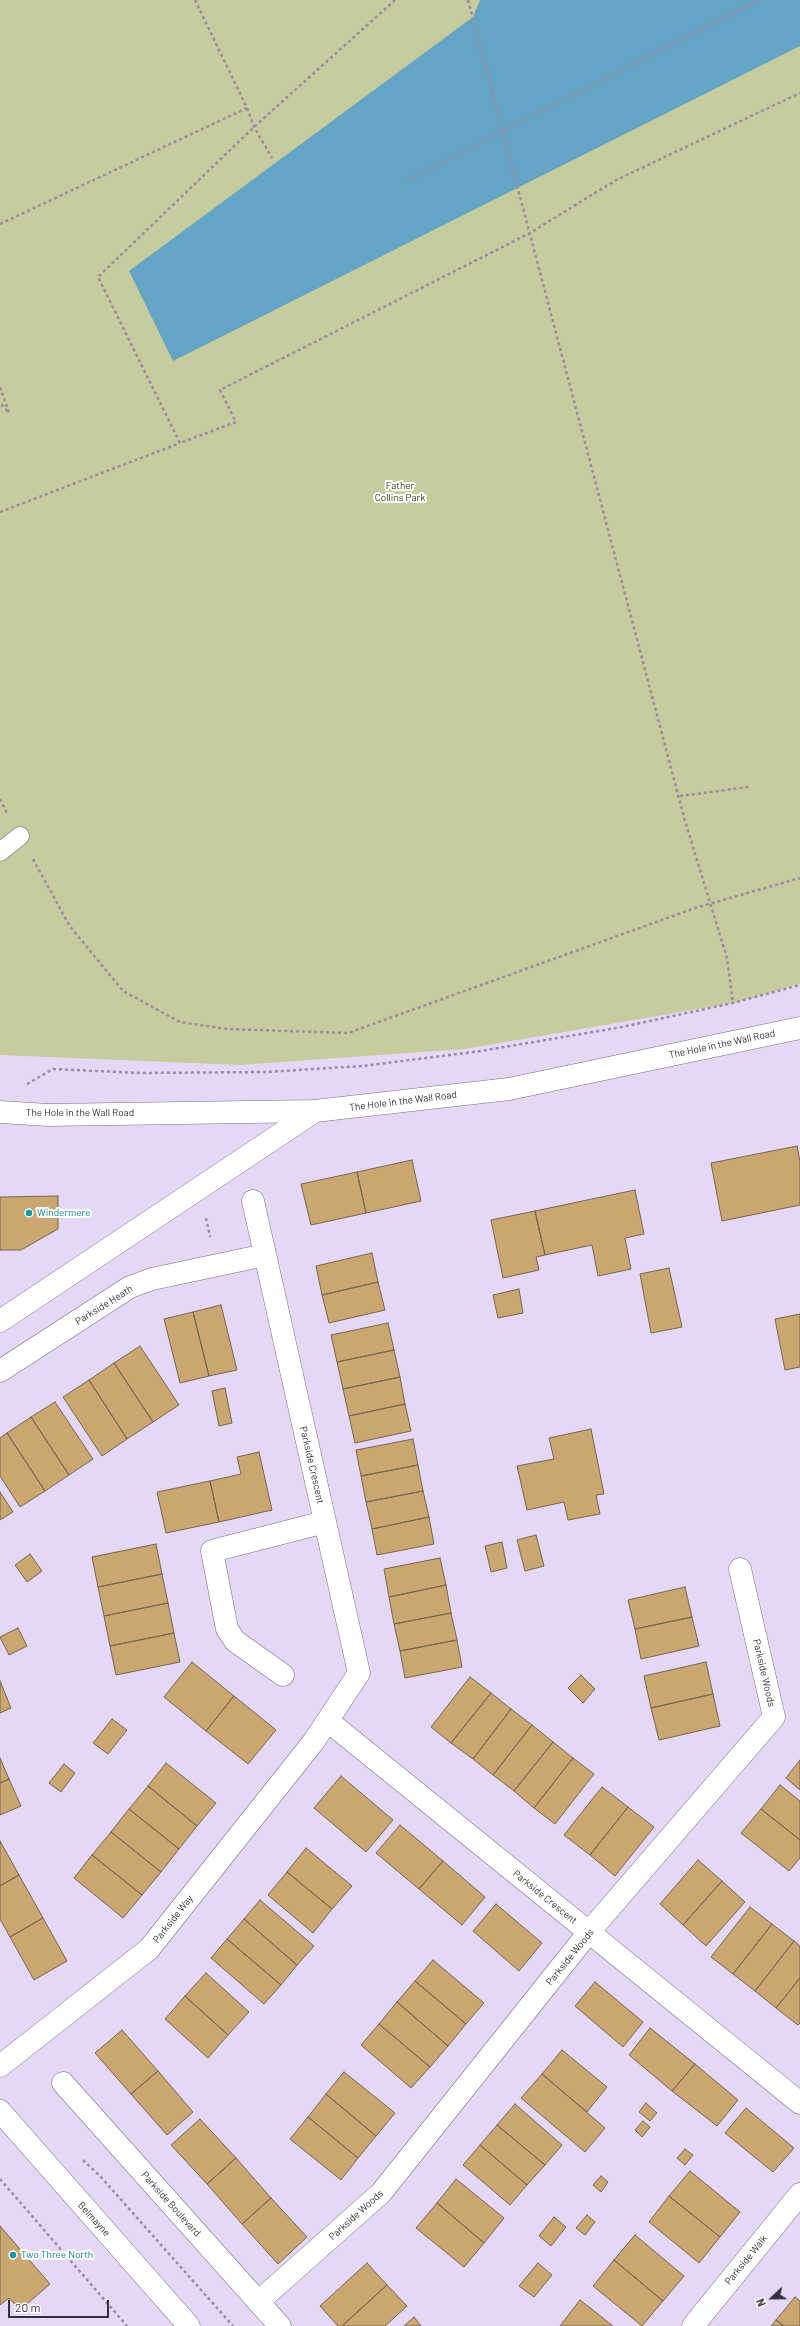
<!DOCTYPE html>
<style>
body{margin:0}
#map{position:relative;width:800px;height:2326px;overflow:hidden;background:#e5d8f6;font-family:Barlow,sans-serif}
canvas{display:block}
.north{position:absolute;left:752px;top:2278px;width:40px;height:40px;-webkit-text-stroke:3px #fff;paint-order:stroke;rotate:248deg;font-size:11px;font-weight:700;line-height:16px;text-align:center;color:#342f3b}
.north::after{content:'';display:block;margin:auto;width:14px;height:18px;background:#342f3b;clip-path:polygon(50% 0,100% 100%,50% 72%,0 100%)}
.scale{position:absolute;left:8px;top:2300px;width:101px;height:18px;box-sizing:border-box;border:2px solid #342f3b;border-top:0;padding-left:5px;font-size:12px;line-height:14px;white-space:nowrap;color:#342f3b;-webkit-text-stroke:3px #fff;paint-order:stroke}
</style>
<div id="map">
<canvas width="800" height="2326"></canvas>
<div class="north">N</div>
<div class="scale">20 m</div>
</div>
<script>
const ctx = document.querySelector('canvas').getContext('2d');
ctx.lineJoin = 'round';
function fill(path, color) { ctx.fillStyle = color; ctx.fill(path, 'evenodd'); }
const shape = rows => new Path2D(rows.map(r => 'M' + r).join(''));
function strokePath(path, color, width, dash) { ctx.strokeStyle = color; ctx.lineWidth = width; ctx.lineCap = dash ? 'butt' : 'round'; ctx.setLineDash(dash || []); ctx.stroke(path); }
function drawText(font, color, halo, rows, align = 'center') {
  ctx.font = font + ' Barlow,sans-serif'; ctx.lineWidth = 4; ctx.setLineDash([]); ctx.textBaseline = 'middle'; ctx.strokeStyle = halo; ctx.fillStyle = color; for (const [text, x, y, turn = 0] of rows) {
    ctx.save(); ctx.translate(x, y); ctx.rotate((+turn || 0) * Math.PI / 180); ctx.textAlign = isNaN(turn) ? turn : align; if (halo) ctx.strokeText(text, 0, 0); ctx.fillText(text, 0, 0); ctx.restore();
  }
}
fill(shape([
 [0,0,800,0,800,984,733,1003,465,1049,240,1065,0,1055]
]), '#c6cc9e');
fill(shape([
 [480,0,800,0,800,46,173,361,129,271,473,17]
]), '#64a4c5');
const building = shape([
 [797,1146,800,1161,800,1205,722,1221,711,1163,797,1146],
 [412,1160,421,1201,366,1213,357,1172,412,1160],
 [357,1172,366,1213,311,1225,301,1184,357,1172],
 [635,1190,644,1234,625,1238,631,1269,598,1276,592,1245,545,1255,535,1211,635,1190],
 [58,1196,58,1229,21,1250,0,1250,0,1197,58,1196],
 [535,1211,545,1255,536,1257,539,1270,503,1278,491,1220,535,1211],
 [372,1253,378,1282,322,1295,316,1266,372,1253],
 [669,1268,682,1327,651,1333,640,1274,669,1268],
 [378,1282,385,1310,329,1323,322,1295,378,1282],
 [519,1289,523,1313,498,1318,493,1295,519,1289],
 [221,1305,237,1370,209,1376,193,1312,221,1305],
 [193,1312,209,1376,180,1383,164,1319,193,1312],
 [800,1314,800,1367,785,1370,775,1319,800,1314],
 [388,1323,394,1350,337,1362,331,1335,388,1323],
 [140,1346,179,1405,153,1422,114,1363,140,1346],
 [394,1350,400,1377,343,1389,337,1362,394,1350],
 [114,1363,153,1422,127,1439,89,1380,114,1363],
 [400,1377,405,1404,349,1416,343,1389,400,1377],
 [89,1380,127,1439,102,1456,63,1397,89,1380],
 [225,1388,232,1423,219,1426,212,1391,225,1388],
 [55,1402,93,1459,69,1475,31,1417,55,1402],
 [405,1404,411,1431,355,1443,349,1416,405,1404],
 [31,1417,69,1475,45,1491,7,1433,31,1417],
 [591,1429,604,1494,596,1495,600,1514,568,1520,564,1502,527,1510,517,1466,554,1459,549,1438,591,1429],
 [7,1433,45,1491,20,1507,0,1476,0,1438,7,1433],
 [413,1439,418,1465,361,1476,356,1450,413,1439],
 [259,1452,272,1510,219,1522,210,1481,241,1474,237,1457,259,1452],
 [418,1465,423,1491,366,1502,361,1476,418,1465],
 [210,1481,219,1522,166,1533,157,1492,210,1481],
 [423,1491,429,1517,372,1529,366,1502,423,1491],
 [0,1492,13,1512,0,1520,0,1492],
 [429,1517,434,1544,377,1555,372,1529,429,1517],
 [536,1535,544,1566,525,1571,517,1540,536,1535],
 [502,1542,507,1568,491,1572,485,1546,502,1542],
 [156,1544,162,1574,98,1587,92,1557,156,1544],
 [30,1554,42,1571,27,1582,15,1565,30,1554],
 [440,1558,446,1585,389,1597,384,1569,440,1558],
 [162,1574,168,1603,104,1616,98,1587,162,1574],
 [446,1585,451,1613,394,1624,389,1597,446,1585],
 [685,1587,692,1617,635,1629,628,1600,685,1587],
 [168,1603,174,1633,110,1646,104,1616,168,1603],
 [451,1613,457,1640,400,1651,394,1624,451,1613],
 [692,1617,699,1646,641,1659,635,1629,692,1617],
 [18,1628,27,1646,9,1655,0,1637,18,1628],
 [174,1633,180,1662,116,1675,110,1646,174,1633],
 [457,1640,462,1667,405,1678,400,1651,457,1640],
 [192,1662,234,1696,206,1731,164,1697,192,1662],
 [706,1662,713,1694,651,1708,644,1676,706,1662],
 [581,1675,595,1689,583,1703,568,1688,581,1675],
 [470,1677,491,1693,451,1743,431,1727,470,1677],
 [0,1681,11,1708,0,1713,0,1681],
 [491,1693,511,1709,473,1759,451,1743,491,1693],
 [713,1694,720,1726,659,1740,651,1708,713,1694],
 [234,1696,276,1730,248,1764,206,1731,234,1696],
 [511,1709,532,1725,493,1775,473,1759,511,1709],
 [112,1719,127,1730,108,1754,93,1743,112,1719],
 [532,1725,553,1742,514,1791,493,1775,532,1725],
 [553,1742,573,1758,534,1808,514,1791,553,1742],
 [0,1758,9,1779,0,1783,0,1758],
 [573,1758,594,1774,555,1824,534,1808,573,1758],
 [800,1760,800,1790,786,1778,800,1760],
 [166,1763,216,1803,197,1826,148,1786,166,1763],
 [64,1764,75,1773,61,1792,49,1783,64,1764],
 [341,1776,393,1820,366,1852,314,1808,341,1776],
 [9,1779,21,1806,0,1815,0,1783,9,1779],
 [780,1785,800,1801,800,1840,761,1809,780,1785],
 [148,1786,197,1826,179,1849,129,1809,148,1786],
 [602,1787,628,1807,590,1855,564,1835,602,1787],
 [628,1807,654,1827,615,1876,590,1855,628,1807],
 [129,1809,179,1849,161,1872,111,1832,129,1809],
 [761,1809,800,1840,800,1858,789,1871,741,1833,761,1809],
 [400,1825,443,1861,419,1889,376,1853,400,1825],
 [111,1832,161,1872,142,1895,92,1855,111,1832],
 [0,1841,19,1875,0,1886,0,1841],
 [306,1848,352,1886,332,1909,287,1872,306,1848],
 [92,1855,142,1895,123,1918,74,1878,92,1855],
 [698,1860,722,1881,683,1925,660,1904,698,1860],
 [443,1861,485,1897,462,1925,419,1889,443,1861],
 [287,1872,332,1909,313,1933,268,1895,287,1872],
 [19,1875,43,1918,10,1937,0,1919,0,1886,19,1875],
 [722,1881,745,1902,706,1946,683,1925,722,1881],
 [260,1900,314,1946,297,1965,244,1919,260,1900],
 [496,1904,542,1943,519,1971,473,1931,496,1904],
 [750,1907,772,1924,733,1974,711,1957,750,1907],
 [43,1918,67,1961,34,1980,10,1937,43,1918],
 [244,1919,297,1965,281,1985,227,1939,244,1919],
 [772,1924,794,1941,755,1991,733,1974,772,1924],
 [227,1939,281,1985,264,2004,211,1958,227,1939],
 [794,1941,800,1946,800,1978,776,2008,755,1991,794,1941],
 [433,1960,484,2003,466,2024,415,1981,433,1960],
 [206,1973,249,2012,228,2035,185,1996,206,1973],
 [800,1978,800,2023,798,2025,776,2008,800,1978],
 [415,1981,466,2024,448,2046,397,2002,415,1981],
 [595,1982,643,2022,623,2047,575,2006,595,1982],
 [185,1996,228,2035,208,2058,165,2019,185,1996],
 [397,2002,448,2046,430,2067,379,2024,397,2002],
 [379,2024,430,2067,411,2088,361,2045,379,2024],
 [650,2028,695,2064,672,2091,629,2055,650,2028],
 [122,2030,158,2071,131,2094,95,2053,122,2030],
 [562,2050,607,2087,587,2112,542,2074,562,2050],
 [695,2064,738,2100,717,2126,672,2091,695,2064],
 [158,2071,193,2112,167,2135,131,2094,158,2071],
 [344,2072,395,2113,376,2136,326,2094,344,2072],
 [542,2074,605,2128,585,2152,521,2098,542,2074],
 [326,2094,376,2136,358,2158,308,2117,326,2094],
 [646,2103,657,2113,650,2121,639,2112,646,2103],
 [515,2104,562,2145,545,2165,497,2125,515,2104],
 [746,2108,794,2148,773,2172,725,2133,746,2108],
 [308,2117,358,2158,341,2180,290,2139,308,2117],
 [200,2119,236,2158,207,2184,171,2145,200,2119],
 [643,2121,650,2127,642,2137,635,2130,643,2121],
 [497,2125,545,2165,527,2185,480,2145,497,2125],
 [480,2145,527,2185,510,2205,463,2165,480,2145],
 [685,2149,693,2155,685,2165,677,2158,685,2149],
 [236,2158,271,2198,242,2224,207,2184,236,2158],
 [690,2171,740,2212,720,2237,669,2196,690,2171],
 [601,2176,608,2182,601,2192,593,2185,601,2176],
 [456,2179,504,2218,484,2243,437,2203,456,2179],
 [669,2196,720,2237,699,2263,649,2222,669,2196],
 [271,2198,307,2237,278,2264,242,2224,271,2198],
 [437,2203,484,2243,464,2267,416,2228,437,2203],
 [587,2215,595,2222,585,2235,576,2228,587,2215],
 [554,2217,566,2227,551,2246,539,2236,554,2217],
 [0,2226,50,2284,20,2310,9,2298,0,2305,0,2226],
 [635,2235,684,2276,663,2301,614,2260,635,2235],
 [614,2260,663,2301,642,2326,593,2286,614,2260],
 [367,2263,387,2285,342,2326,338,2326,320,2306,367,2263],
 [538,2263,552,2275,534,2297,519,2286,538,2263],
 [387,2285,407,2306,385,2326,342,2326,387,2285],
 [795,2297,800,2301,800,2326,784,2326,776,2320,795,2297],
 [580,2300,613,2326,560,2326,580,2300],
 [414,2317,421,2326,404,2326,414,2317],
 [776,2320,784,2326,771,2326,776,2320]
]);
fill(building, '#caa671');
strokePath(building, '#77664d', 1);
const lane = shape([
 [0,852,20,836]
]);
const street = shape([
 [0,1321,315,1111],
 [0,1371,130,1287,152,1279,265,1255],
 [283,1675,235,1641,227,1629,212,1551,325,1522],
 [328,1721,800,2103],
 [0,2066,149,1949,314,1741,359,1673,253,1201],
 [63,2083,280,2326],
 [258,2302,381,2193,589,1932,774,1717,740,1569],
 [693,2326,800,2194]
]);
const secondary = shape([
 [0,1112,48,1115,315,1111,509,1089,800,1028],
 [0,2111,189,2326]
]);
strokePath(lane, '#776c86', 19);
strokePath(street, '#776c86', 23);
strokePath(secondary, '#776c86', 23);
strokePath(shape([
 [195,0,247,108,254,127,272,158],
 [395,0,254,127,98,277,180,443,236,422,220,390,530,233,616,180,800,93],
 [468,0,685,821,727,958,733,1003],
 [407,181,758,0],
 [0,224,247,108],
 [0,387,9,413,0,403],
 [0,512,180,443],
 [680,796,748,787],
 [0,799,7,813],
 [33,859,69,925,123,991,180,1022,227,1029,348,1033,695,908,800,878],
 [27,1084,53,1069,141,1073,266,1072,363,1066,481,1051,622,1027,733,1003,800,985],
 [206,1218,210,1237],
 [83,2160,100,2176,233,2326],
 [0,2179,127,2326]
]), '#968da3', 2.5, [3, 3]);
strokePath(lane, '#fff', 18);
strokePath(street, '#fff', 22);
strokePath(secondary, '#fff', 22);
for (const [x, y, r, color] of [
 [29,1213,4,"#0f9aa8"],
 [13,2255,4,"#0f9aa8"]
]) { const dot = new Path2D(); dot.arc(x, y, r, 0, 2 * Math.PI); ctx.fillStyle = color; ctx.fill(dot); strokePath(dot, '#fff', 1.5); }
drawText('10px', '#343807', '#fff', [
 ["Father",400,486],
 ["Collins Park",400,498]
]);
drawText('10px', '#342f3b', '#fff', [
 ["The Hole in the Wall Road",722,1044,-12],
 ["The Hole in the Wall Road",403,1101,-7],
 ["The Hole in the Wall Road",80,1113],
 ["Parkside Heath",104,1305,-32],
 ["Parkside Crescent",312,1465,77],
 ["Parkside Woods",764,1673,77],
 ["Parkside Crescent",545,1897,39],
 ["Parkside Way",173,1919,-52],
 ["Parkside Woods",570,1957,-51],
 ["Parkside Boulevard",171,2204,48],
 ["Parkside Woods",356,2215,-42],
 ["Belmayne",94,2219,48],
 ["Parkside Walk",746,2260,-51]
]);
drawText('10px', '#0d838f', '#fff', [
 ["Windermere",37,1213],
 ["Two Three North",21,2255]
], 'left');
</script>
